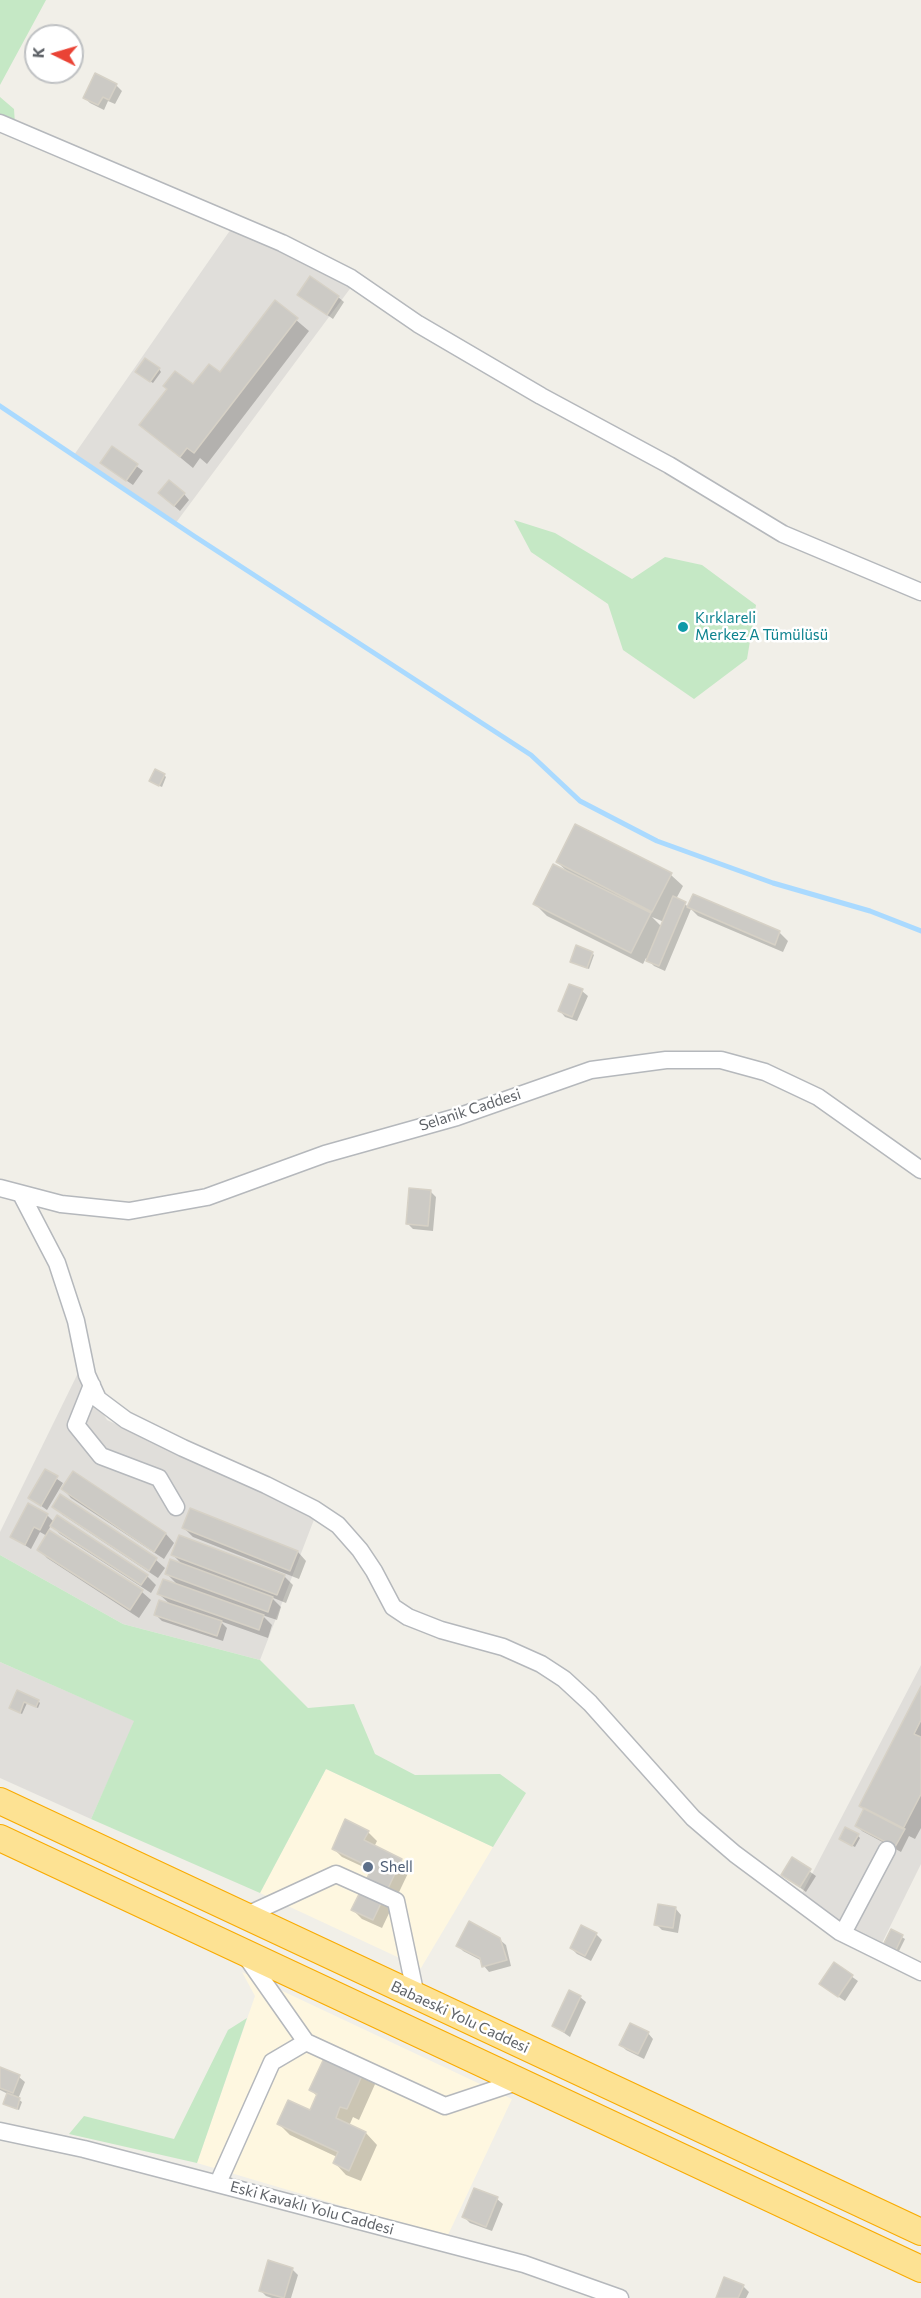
<!DOCTYPE html>
<meta charset="utf-8">
<style>
body{margin:0}
#map{position:relative;width:921px;height:2298px;overflow:hidden;background:#f1efe8;font-family:Commissioner,sans-serif}
canvas{display:block}
.north{position:absolute;left:24px;top:24px;width:60px;height:60px;box-sizing:border-box;background:#fff;border:2px solid #bfc1c3;border-radius:50%;rotate:275deg;font-size:16px;font-weight:700;line-height:24px;text-align:center;color:#5f6368}
.north::after{content:'';display:block;margin:auto;width:21px;height:27px;background:#ea4335;clip-path:polygon(50% 0,100% 100%,50% 72%,0 100%)}
</style>
<div id="map">
<canvas width="921" height="2298"></canvas>
<div class="north">K</div>
</div>
<script>
const ctx = document.querySelector('canvas').getContext('2d');
ctx.lineJoin = 'round';
function fill(path, color) { ctx.fillStyle = color; ctx.fill(path, 'evenodd'); }
const shape = rows => new Path2D(rows.map(r => 'M' + r).join(''));
function strokePath(path, color, width, dash) { ctx.strokeStyle = color; ctx.lineWidth = width; ctx.lineCap = dash ? 'butt' : 'round'; ctx.setLineDash(dash || []); ctx.stroke(path); }
function drawText(font, color, halo, rows, align = 'center') {
  ctx.font = font + ' Commissioner,sans-serif'; ctx.lineWidth = 5; ctx.setLineDash([]); ctx.textBaseline = 'middle'; ctx.strokeStyle = halo; ctx.fillStyle = color; for (const [text, x, y, turn = 0] of rows) {
    ctx.save(); ctx.translate(x, y); ctx.rotate((+turn || 0) * Math.PI / 180); ctx.textAlign = isNaN(turn) ? turn : align; if (halo) ctx.strokeText(text, 0, 0); ctx.fillText(text, 0, 0); ctx.restore();
  }
}
fill(shape([
 [326,1769,493,1847,421,1968,260,1893],
 [242,1972,512,2099,447,2237,197,2163,255,1996]
]), '#fef7e0');
fill(shape([
 [231,229,284,250,352,286,175,524,74,455],
 [78,1373,107,1420,315,1517,260,1660,123,1624,0,1555,0,1532],
 [0,1662,135,1721,91,1819,0,1778],
 [921,1665,921,1864,880,1947,800,1897]
]), '#e0deda');
fill(shape([
 [0,0,46,0,0,85],
 [0,97,14,109,15,124,0,117],
 [514,520,555,533,632,579,665,557,702,565,756,605,747,659,694,699,623,650,608,604,531,552],
 [0,1555,123,1624,260,1660,308,1708,354,1704,375,1754,415,1775,500,1774,526,1793,493,1847,326,1769,260,1893,91,1819,134,1721,0,1662],
 [247,2018,197,2163,69,2134,84,2116,174,2139,228,2030]
]), '#c5e8c5');
fill(shape([
 [116,85,122,91,115,104,108,101,104,110,90,103,84,97],
 [299,295,338,297,344,302,333,319],
 [275,302,309,331,207,464,200,458,193,468,141,425,193,386,220,374],
 [159,369,161,372,153,383,139,374],
 [112,448,143,471,133,485,108,468],
 [184,494,189,500,180,511,165,498],
 [164,775,166,777,162,787,153,783],
 [557,862,671,875,683,886,676,899,689,907,779,932,788,941,783,952,698,916,691,909,665,971,654,966,646,958,643,964,547,916,535,904,569,873],
 [652,917,664,922,662,927],
 [592,953,594,955,589,969,571,962],
 [582,991,588,996,577,1021,565,1017,560,1011],
 [430,1191,436,1197,433,1231,413,1229,407,1223],
 [45,1471,63,1483,47,1510,30,1498],
 [73,1473,166,1534,174,1543,164,1559,71,1498,63,1489],
 [61,1496,156,1560,165,1568,158,1578,63,1515,54,1506],
 [47,1515,54,1522,147,1576,156,1585,151,1593,60,1534,51,1525,48,1531,142,1592,151,1600,139,1618,47,1558,39,1549,47,1536,40,1532,31,1549,12,1537],
 [184,1528,298,1552,306,1561,299,1579,193,1537],
 [173,1555,284,1576,293,1585,286,1603,271,1597,281,1607,277,1620,262,1615,272,1625,268,1638,220,1621,227,1628,223,1641,162,1621,156,1615,171,1605,159,1594,179,1586,167,1574,184,1566],
 [921,1690,921,1828,915,1839,909,1836,901,1852,862,1831,857,1825],
 [18,1692,38,1701,40,1703,38,1708,27,1703,22,1714,14,1710,11,1708],
 [368,1832,377,1841,374,1847,401,1860,410,1869,382,1928,362,1919,353,1910,372,1871,342,1857,333,1848],
 [858,1836,860,1838,855,1847,843,1841],
 [792,1859,816,1876,806,1892,783,1875],
 [659,1906,676,1909,681,1915,678,1933,662,1930,656,1924],
 [892,1931,905,1939,897,1955,886,1949],
 [596,1934,602,1940,591,1961,577,1954,571,1948],
 [499,1939,506,1945,511,1966,489,1972,484,1966,482,1961,463,1951,458,1945],
 [834,1964,858,1981,845,2001,827,1989],
 [580,1997,586,2002,570,2037,554,2026],
 [648,2033,653,2039,644,2059,626,2050,621,2045],
 [0,2069,19,2077,25,2082,18,2099,22,2102,19,2110,4,2104,8,2094,0,2090],
 [364,2071,376,2082,359,2120,353,2117,349,2126,366,2133,377,2145,361,2181,346,2175,335,2163,337,2157,290,2135,279,2124,311,2112,318,2097,311,2090],
 [497,2199,503,2204,492,2231,470,2223,464,2217],
 [292,2269,298,2275,291,2298,272,2298,266,2296,261,2291],
 [743,2286,749,2292,746,2298,717,2298]
]), '#0003');
strokePath(shape([
 [0,406,194,536,531,755,580,801,657,841,773,883,870,911,921,931]
]), '#aadaff', 5);
const building = shape([
 [95,73,117,84,109,100,103,97,98,105,83,98,95,73],
 [310,276,339,296,327,315,297,295,310,276],
 [275,300,298,318,194,453,187,448,180,457,139,425,167,389,163,386,175,371,193,384,209,364,220,372,275,300],
 [145,358,160,368,150,382,135,372,145,358],
 [112,446,138,464,126,481,100,463,112,446],
 [169,480,185,493,174,506,158,493,169,480],
 [155,769,165,774,159,786,149,781,155,769],
 [575,824,672,873,652,912,556,862,575,824],
 [553,864,651,913,631,953,533,904,553,864],
 [693,894,780,931,775,945,687,907,693,894],
 [673,896,686,902,659,966,646,961,673,896],
 [576,945,593,952,587,968,570,962,576,945],
 [569,984,583,989,572,1017,558,1011,569,984],
 [409,1188,431,1190,428,1226,406,1224,409,1188],
 [45,1469,58,1476,41,1506,28,1498,45,1469],
 [73,1471,166,1533,154,1552,61,1489,73,1471],
 [60,1494,157,1558,149,1571,52,1507,60,1494],
 [28,1503,48,1514,40,1530,34,1527,25,1545,10,1537,28,1503],
 [190,1508,298,1551,290,1571,182,1528,190,1508],
 [57,1515,148,1575,141,1585,50,1526,57,1515],
 [49,1530,143,1590,130,1610,37,1550,49,1530],
 [179,1535,285,1575,277,1595,171,1555,179,1535],
 [170,1559,273,1597,268,1612,165,1574,170,1559],
 [163,1579,264,1615,259,1630,157,1594,163,1579],
 [159,1600,222,1621,217,1636,154,1615,159,1600],
 [921,1686,921,1720,914,1734,921,1737,921,1794,903,1829,859,1806,921,1686],
 [17,1690,39,1700,36,1707,24,1702,20,1713,9,1708,17,1690],
 [864,1808,905,1829,895,1847,855,1826,864,1808],
 [345,1819,369,1831,364,1840,402,1859,373,1920,351,1910,372,1868,332,1849,345,1819],
 [845,1827,859,1834,852,1846,839,1839,845,1827],
 [792,1857,811,1869,800,1887,781,1875,792,1857],
 [658,1904,676,1907,673,1928,654,1925,658,1904],
 [469,1921,500,1938,507,1960,482,1967,480,1958,456,1946,469,1921],
 [581,1925,597,1933,585,1956,570,1948,581,1925],
 [891,1929,903,1935,894,1954,882,1947,891,1929],
 [834,1962,853,1975,838,1997,819,1984,834,1962],
 [569,1990,581,1996,564,2032,552,2026,569,1990],
 [630,2023,649,2032,638,2054,619,2045,630,2023],
 [327,2052,365,2069,347,2109,340,2107,336,2118,366,2132,349,2171,333,2163,338,2152,277,2124,288,2100,310,2110,317,2094,309,2090,327,2052],
 [0,2067,20,2075,13,2093,0,2088,0,2067],
 [7,2093,20,2098,17,2109,3,2104,7,2093],
 [474,2188,498,2197,486,2227,462,2217,474,2188],
 [268,2260,293,2268,284,2298,259,2291,268,2260],
 [724,2277,744,2285,738,2298,716,2298,724,2277]
]);
fill(building, '#cccac5');
strokePath(building, '#d6d1c6', 1.5);
const minor = shape([
 [0,123,282,243,351,278,418,324,541,396,669,465,783,534,921,592],
 [0,1188,61,1204,129,1211,207,1197,325,1154,457,1117,591,1070,666,1060,721,1060,765,1072,818,1097,921,1170],
 [21,1194,57,1263,76,1321,87,1375,98,1399,126,1420,183,1448,266,1485,314,1509,338,1525,360,1550,374,1571,393,1607,408,1617,441,1630,503,1647,541,1664,564,1679,590,1703,693,1818,735,1854,840,1932,921,1972],
 [92,1385,76,1425,101,1456,159,1478,176,1507],
 [245,1916,336,1874,396,1901,416,1996],
 [843,1933,887,1850],
 [245,1955,306,2042,445,2106,520,2081],
 [0,2131,84,2149,524,2264,620,2298],
 [218,2183,272,2062,306,2042]
]);
const highway = shape([
 [0,1801,921,2232],
 [0,1838,921,2269]
]);
strokePath(minor, '#b5b8bc', 19);
strokePath(highway, '#f9ab00', 28);
strokePath(minor, '#fff', 16);
strokePath(highway, '#fde293', 26);
for (const [x, y, r, color] of [
 [683,627,6,"#0f9aa8"],
 [368,1867,6,"#5c6f8a"]
]) { const dot = new Path2D(); dot.arc(x, y, r, 0, 2 * Math.PI); ctx.fillStyle = color; ctx.fill(dot); strokePath(dot, '#fff', 2); }
drawText('15px', '#0d838f', '#fff', [
 ["Kırklareli",695,618],
 ["Merkez A Tümülüsü",695,635]
], 'left');
drawText('15px', '#5f6368', '#fff', [
 ["Selanik Caddesi",470,1110,-18],
 ["Babaeski Yolu Caddesi",460,2017,25],
 ["Eski Kavaklı Yolu Caddesi",312,2208,15]
]);
drawText('15px', '#4e5e75', '#fff', [
 ["Shell",380,1867]
], 'left');
</script>
